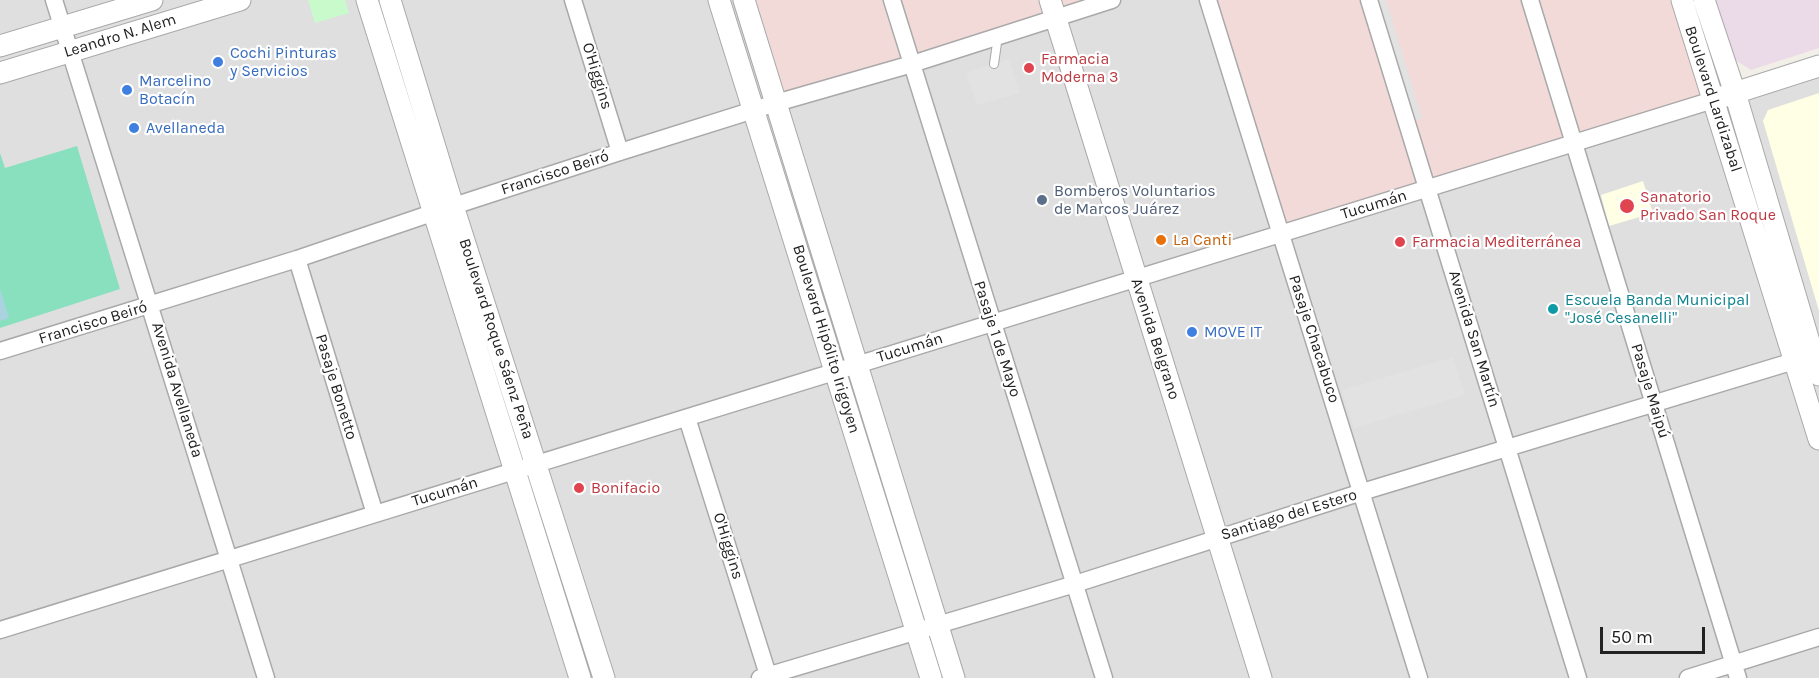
<!DOCTYPE html>
<meta charset="utf-8">
<style>
body{margin:0}
#map{position:relative;width:1819px;height:678px;overflow:hidden;background:#f2efe9;font-family:Karla,sans-serif}
canvas{display:block}
.scale{position:absolute;left:1600px;top:627px;width:105px;height:27px;box-sizing:border-box;border:3px solid #222;border-top:0;padding-left:8px;font-size:18px;line-height:21px;white-space:nowrap;color:#222;-webkit-text-stroke:4px #fff;paint-order:stroke}
</style>
<div id="map">
<canvas width="1819" height="678"></canvas>
<div class="scale">50 m</div>
</div>
<script>
const ctx = document.querySelector('canvas').getContext('2d');
ctx.lineJoin = 'round';
function fill(path, color) { ctx.fillStyle = color; ctx.fill(path, 'evenodd'); }
const shape = rows => new Path2D(rows.map(r => 'M' + r).join(''));
function strokePath(path, color, width, dash) { ctx.strokeStyle = color; ctx.lineWidth = width; ctx.lineCap = dash ? 'butt' : 'round'; ctx.setLineDash(dash || []); ctx.stroke(path); }
function drawText(font, color, halo, rows, align = 'center') {
  ctx.font = font + ' Karla,sans-serif'; ctx.lineWidth = 4.5; ctx.setLineDash([]); ctx.textBaseline = 'middle'; ctx.strokeStyle = halo; ctx.fillStyle = color; for (const [text, x, y, turn = 0] of rows) {
    ctx.save(); ctx.translate(x, y); ctx.rotate((+turn || 0) * Math.PI / 180); ctx.textAlign = isNaN(turn) ? turn : align; if (halo) ctx.strokeText(text, 0, 0); ctx.fillText(text, 0, 0); ctx.restore();
  }
}
fill(shape([
 [0,0,1704,0,1735,93,1819,76,1819,678,0,678]
]), '#e0dfdf');
fill(shape([
 [744,0,1112,0,776,103],
 [1208,0,1682,0,1713,100,1280,234]
]), '#f2dad9');
fill(shape([
 [1716,0,1819,0,1819,48,1751,70,1735,60]
]), '#ebdbe8');
fill(shape([
 [1819,93,1819,311,1763,121,1768,110],
 [1643,181,1653,213,1609,226,1601,195]
]), '#ffffe5');
fill(shape([
 [308,0,345,0,349,13,315,23]
]), '#c8facc');
fill(shape([
 [77,146,120,289,0,328,0,153,5,168]
]), '#88e0be');
fill(shape([
 [1369,0,1386,0,1422,118,1408,123],
 [1009,59,1020,93,977,105,966,73],
 [1453,357,1465,395,1354,428,1342,390]
]), '#e2e2e2');
fill(shape([
 [0,289,9,318,0,321]
]), '#aad3df');
const service = shape([
 [994,64,998,36]
]);
const minor = shape([
 [54,0,266,678],
 [573,0,620,152],
 [892,0,1104,678],
 [1208,0,1419,678],
 [1369,0,1578,678],
 [1530,0,1738,678],
 [297,259,375,514],
 [0,351,297,259,435,212,620,152,776,103,912,64,1112,0],
 [687,418,768,675],
 [0,630,1713,100],
 [760,678,1075,584,1362,492,1804,358],
 [1688,678,1819,637]
]);
const tertiary = shape([
 [367,0,580,678],
 [390,0,453,206,604,678],
 [719,0,931,678],
 [744,0,954,678],
 [1050,0,1261,678],
 [1682,0,1819,439],
 [1704,0,1735,93,1819,375],
 [0,46,152,0],
 [0,73,240,0],
 [1722,97,1819,66]
]);
strokePath(service, '#a9a9a9', 10);
strokePath(minor, '#a9a9a9', 19);
strokePath(tertiary, '#a9a9a9', 23);
strokePath(service, '#fff', 8);
strokePath(minor, '#fff', 16);
strokePath(tertiary, '#fff', 21);
for (const [x, y, r, color] of [
 [218,62,6,"#3f7fe0"],
 [1029,68,6,"#e0444e"],
 [127,90,6,"#3f7fe0"],
 [134,128,6,"#3f7fe0"],
 [1042,200,6,"#5c6f8a"],
 [1627,206,8,"#e0444e"],
 [1161,240,6,"#e8710a"],
 [1400,242,6,"#e0444e"],
 [1553,309,6,"#0f9aa8"],
 [1192,332,6,"#3f7fe0"],
 [579,488,6,"#e0444e"]
]) { const dot = new Path2D(); dot.arc(x, y, r, 0, 2 * Math.PI); ctx.fillStyle = color; ctx.fill(dot); strokePath(dot, '#fff', 2); }
drawText('16px', '#222', '#fff', [
 ["Leandro N. Alem",120,36,-17],
 ["O'Higgins",597,76,73],
 ["Boulevard Lardizabal",1713,99,72],
 ["Francisco Beiró",555,173,-18],
 ["Tucumán",1374,205,-17],
 ["Francisco Beiró",93,323,-17],
 ["Boulevard Roque Sáenz Peña",496,339,72],
 ["Boulevard Hipólito Irigoyen",826,339,73],
 ["Pasaje 1 de Mayo",997,339,72],
 ["Avenida Belgrano",1155,339,72],
 ["Pasaje Chacabuco",1314,339,72],
 ["Avenida San Martín",1474,339,73],
 ["Tucumán",910,348,-17],
 ["Pasaje Bonetto",336,387,73],
 ["Avenida Avellaneda",177,390,73],
 ["Pasaje Maipú",1650,391,73],
 ["Tucumán",445,492,-17],
 ["Santiago del Estero",1289,515,-17],
 ["O'Higgins",728,546,73]
]);
drawText('16px', '#366cbe', '#fff', [
 ["Cochi Pinturas",230,53],
 ["y Servicios",230,71],
 ["Marcelino",139,81],
 ["Botacín",139,99],
 ["Avellaneda",146,128],
 ["MOVE IT",1204,332]
], 'left');
drawText('16px', '#be3a42', '#fff', [
 ["Farmacia",1041,59],
 ["Moderna 3",1041,77],
 ["Sanatorio",1640,197],
 ["Privado San Roque",1640,215],
 ["Farmacia Mediterránea",1412,242],
 ["Bonifacio",591,488]
], 'left');
drawText('16px', '#4e5e75', '#fff', [
 ["Bomberos Voluntarios",1054,191],
 ["de Marcos Juárez",1054,209]
], 'left');
drawText('16px', '#c56008', '#fff', [
 ["La Canti",1173,240]
], 'left');
drawText('16px', '#0d838f', '#fff', [
 ["Escuela Banda Municipal",1565,300],
 ["\"José Cesanelli\"",1565,318]
], 'left');
</script>
